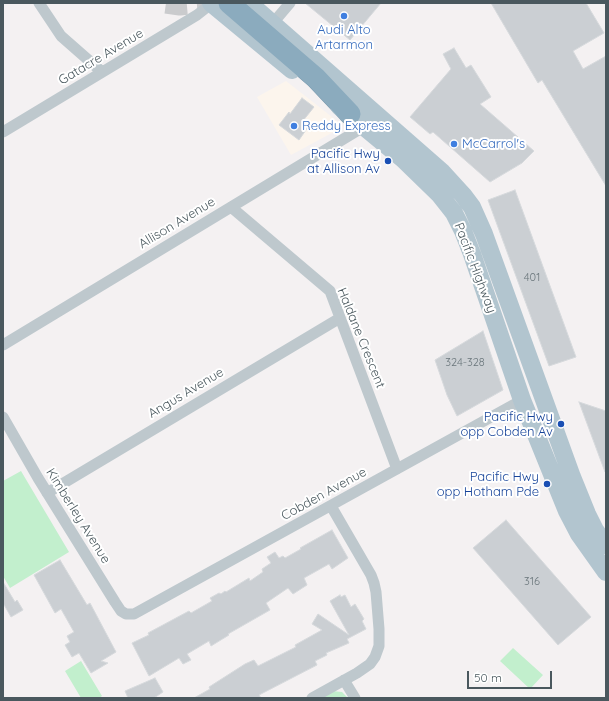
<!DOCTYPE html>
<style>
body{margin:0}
#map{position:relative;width:609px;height:701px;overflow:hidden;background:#f4f1f2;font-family:Quicksand,sans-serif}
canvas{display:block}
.frame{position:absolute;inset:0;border:4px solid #4a585e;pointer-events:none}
.scale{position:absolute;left:467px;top:671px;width:85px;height:18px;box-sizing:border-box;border:2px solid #4a585e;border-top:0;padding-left:5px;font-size:12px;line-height:14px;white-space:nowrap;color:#4a585e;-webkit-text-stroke:3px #fff;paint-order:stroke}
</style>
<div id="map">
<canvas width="609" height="701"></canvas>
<div class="frame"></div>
<div class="scale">50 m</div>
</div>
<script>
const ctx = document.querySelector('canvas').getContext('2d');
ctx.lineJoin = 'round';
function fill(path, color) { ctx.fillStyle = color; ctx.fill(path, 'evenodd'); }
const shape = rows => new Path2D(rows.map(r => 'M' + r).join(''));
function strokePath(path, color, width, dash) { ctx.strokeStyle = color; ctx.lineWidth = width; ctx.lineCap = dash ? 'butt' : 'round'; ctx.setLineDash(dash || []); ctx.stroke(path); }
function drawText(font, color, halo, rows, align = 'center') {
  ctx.font = font + ' Quicksand,sans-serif'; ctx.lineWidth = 4; ctx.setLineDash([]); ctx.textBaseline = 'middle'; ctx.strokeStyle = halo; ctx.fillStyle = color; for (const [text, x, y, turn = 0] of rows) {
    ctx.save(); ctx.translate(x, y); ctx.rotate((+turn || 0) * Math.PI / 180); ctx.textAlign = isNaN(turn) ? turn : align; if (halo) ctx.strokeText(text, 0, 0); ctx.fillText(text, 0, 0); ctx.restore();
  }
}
fill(shape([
 [286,81,341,124,341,128,291,155,257,97]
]), '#fcf5ed');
fill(shape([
 [21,471,69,552,10,588,3,576,3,481],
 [513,648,543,675,530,689,500,661],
 [81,661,102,696,99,698,81,698,65,671],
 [332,691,342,692,348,698,321,698]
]), '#c2efcd');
const building = shape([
 [305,3,381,3,350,40,305,3],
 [491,3,586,3,604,33,573,51,583,69,606,56,606,186,542,80,538,83,491,3],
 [454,48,466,68,471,65,491,97,480,104,534,151,522,163,490,182,433,132,430,134,410,117,451,69,443,54,454,48],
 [302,98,314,107,302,122,308,127,299,140,279,125,289,112,290,114,302,98],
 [515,190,576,357,549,366,488,200,515,190],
 [483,331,503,390,457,416,447,395,435,360,483,331],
 [579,402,606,411,606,472,605,472,579,402],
 [506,520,591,617,558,645,473,548,506,520],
 [332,530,348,558,332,569,329,564,304,578,307,585,293,594,288,588,266,603,270,610,228,634,229,635,211,646,209,641,187,654,191,660,183,664,179,658,149,676,132,643,149,635,148,633,189,611,191,613,212,601,210,598,219,593,221,594,225,591,226,592,249,578,250,581,263,572,262,569,271,563,267,557,275,552,279,558,283,556,285,558,301,549,300,548,332,530],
 [60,560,87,605,90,603,116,652,101,661,108,663,91,673,79,653,72,657,65,645,70,642,67,636,74,632,61,609,55,613,34,575,60,560],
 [3,582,15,602,17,600,23,610,11,617,3,603,3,582],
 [340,595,341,597,345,595,351,607,355,604,364,619,362,621,366,629,347,639,349,643,326,653,327,655,315,661,317,665,259,695,261,698,194,698,210,689,209,687,245,664,254,660,258,666,296,647,295,645,322,630,312,624,318,614,349,635,330,601,340,595],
 [155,678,163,692,154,698,128,698,125,691,155,678]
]);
fill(building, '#cbcfd3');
strokePath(building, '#d6d9dc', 1);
strokePath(shape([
 [166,3,180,5,203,3]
]), '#cacbcd', 21, [21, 10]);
const highway = shape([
 [229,3,316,78,350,114]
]);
strokePath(highway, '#7696aa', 22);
strokePath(shape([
 [39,3,61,36,102,72],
 [273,23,290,3],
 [3,132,197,15,211,4],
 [231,207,330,291,397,469],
 [3,345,365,126],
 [3,417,38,478,115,602,121,611,126,614,134,614,522,400],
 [47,493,340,318],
 [344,680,355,698],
 [312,698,357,673,370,664,375,657,379,646,379,629,376,592,374,583,371,575,331,506]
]), '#bec8cd', 11);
strokePath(shape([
 [211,3,292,70],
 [249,3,442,172,463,195,472,207,484,234,572,477,587,514,595,530,606,545],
 [339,106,403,159,439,194,454,213,463,231,472,254,522,400,567,511,579,534,606,572]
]), '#b2c5cf', 18);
strokePath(highway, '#8babbe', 21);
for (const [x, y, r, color] of [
 [344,16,4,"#3f7fe0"],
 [294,126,4,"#3f7fe0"],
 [454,144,4,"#3f7fe0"],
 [388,161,4,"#1a4fb4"],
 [561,424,4,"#1a4fb4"],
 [547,484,4,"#1a4fb4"]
]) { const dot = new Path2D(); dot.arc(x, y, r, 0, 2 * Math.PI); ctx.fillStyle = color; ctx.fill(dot); strokePath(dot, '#fff', 1.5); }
drawText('11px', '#6a767b', null, [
 ["401",532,278],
 ["324-328",465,363],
 ["316",532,582]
]);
drawText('13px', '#366cbe', '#fff', [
 ["Audi Alto",344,30,"center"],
 ["Artarmon",344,45,"center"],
 ["Reddy Express",302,126],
 ["McCarrol's",462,144]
], 'left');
drawText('13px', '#4a585e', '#fff', [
 ["Gatacre Avenue",101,57,-31],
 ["Allison Avenue",177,223,-31],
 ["Pacific Highway",475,268,69],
 ["Haldane Crescent",361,338,68],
 ["Angus Avenue",186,393,-31],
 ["Cobden Avenue",324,494,-29],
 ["Kimberley Avenue",78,516,58]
]);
drawText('13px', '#164399', '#fff', [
 ["Pacific Hwy",380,154],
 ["at Allison Av",380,169],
 ["Pacific Hwy",553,417],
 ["opp Cobden Av",553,432],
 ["Pacific Hwy",539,477],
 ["opp Hotham Pde",539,492]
], 'right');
</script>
